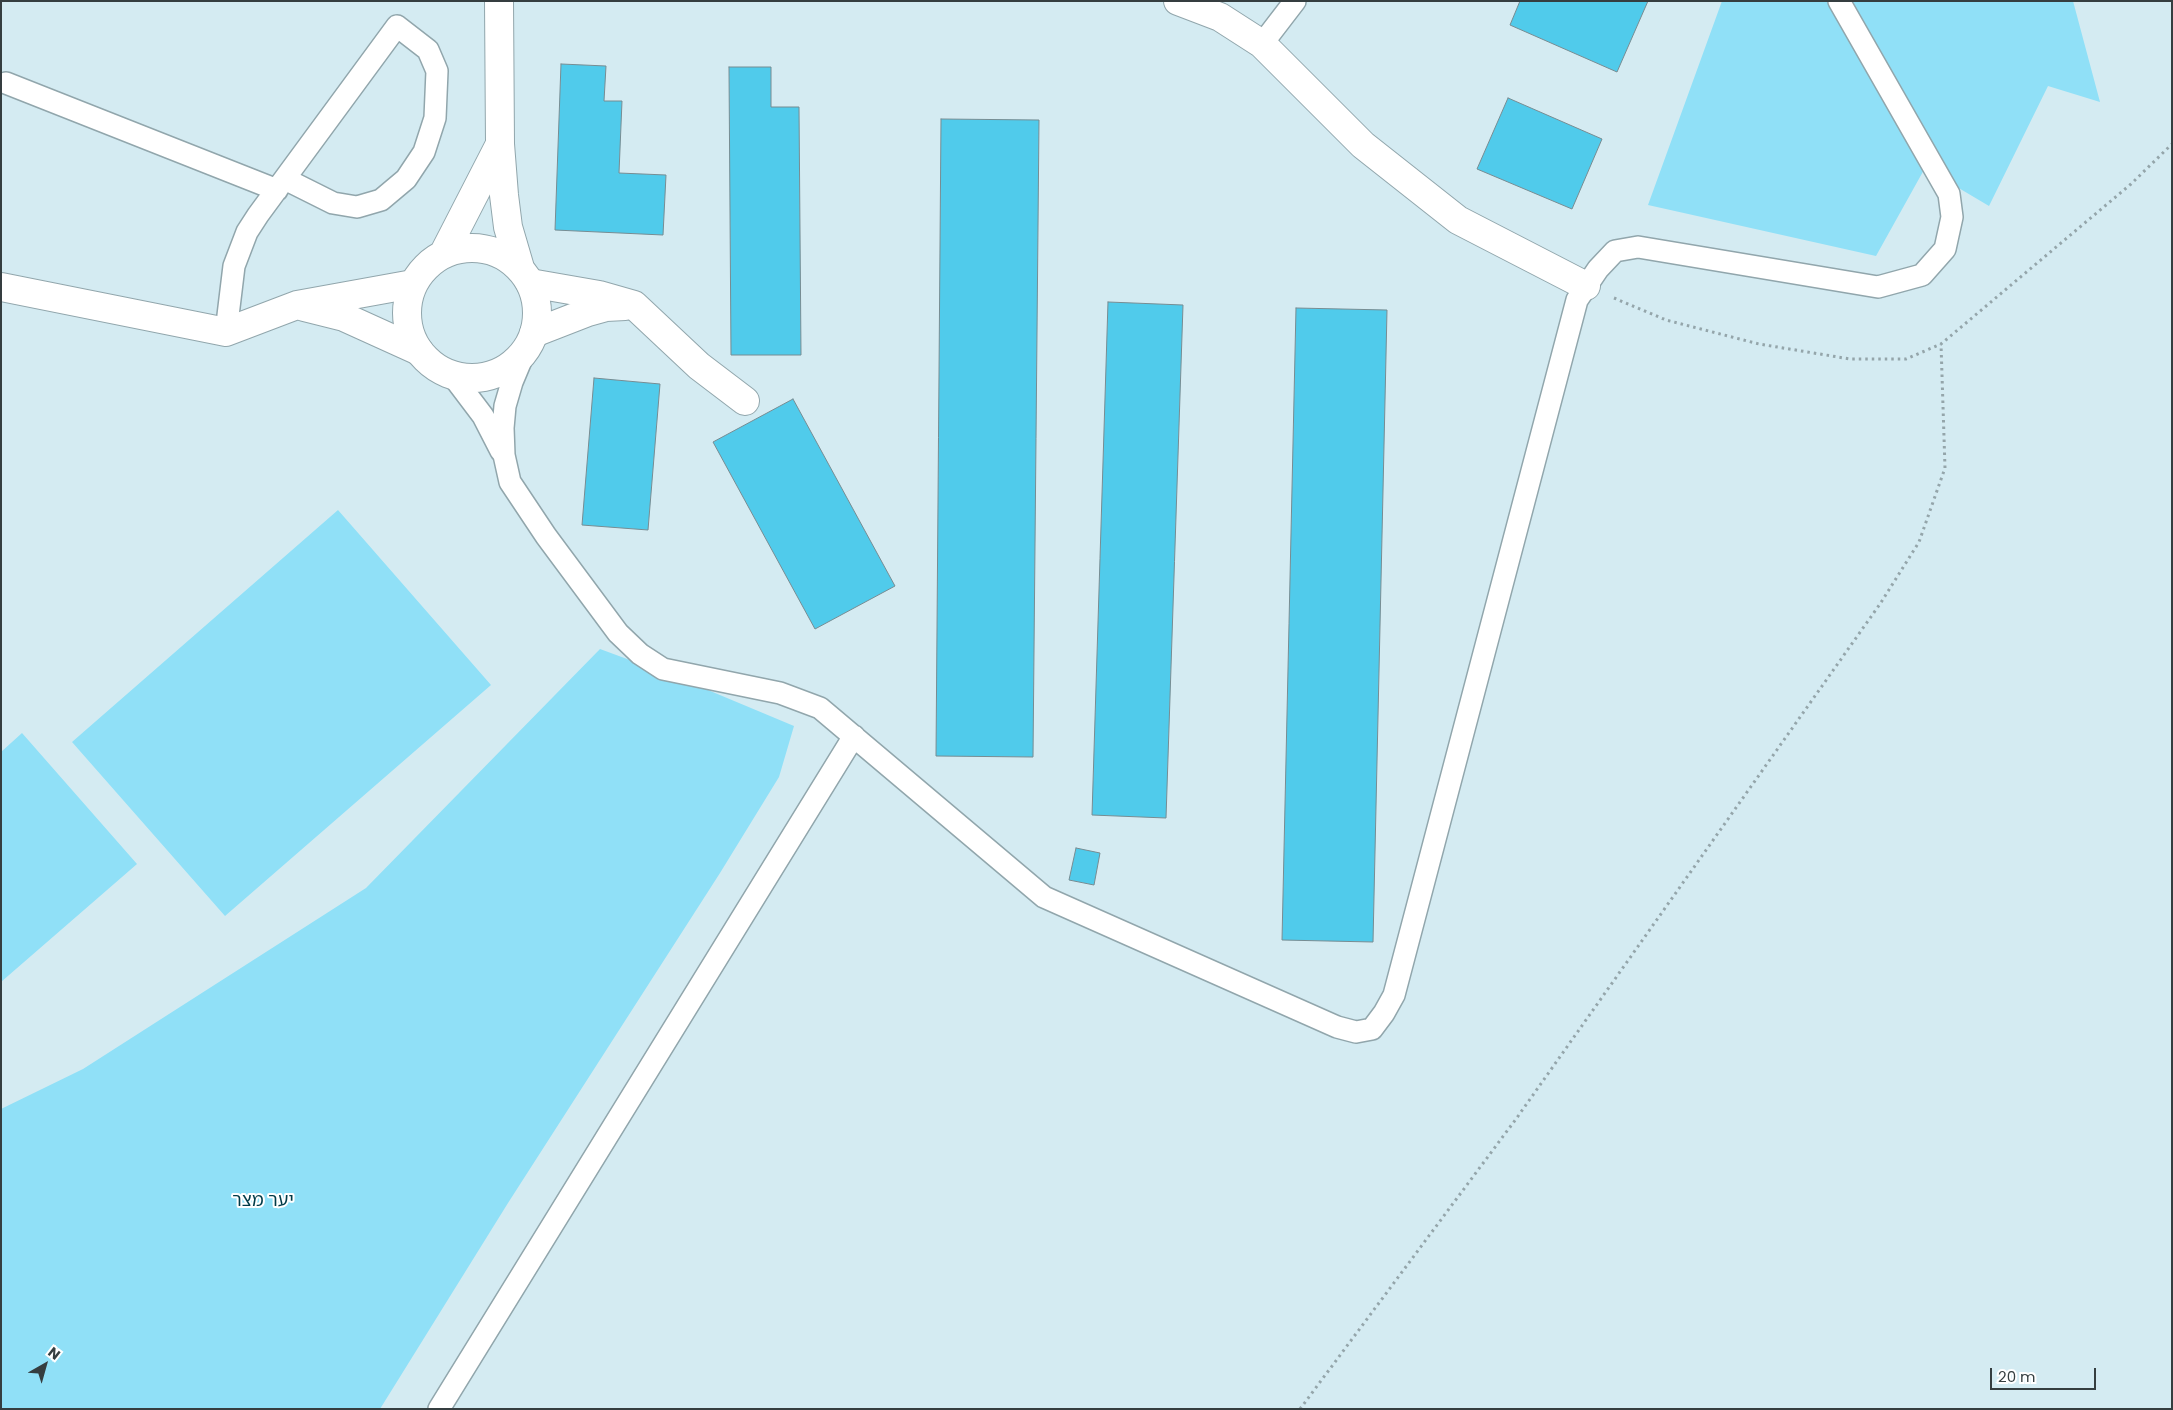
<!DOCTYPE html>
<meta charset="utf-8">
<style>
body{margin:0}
#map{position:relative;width:2173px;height:1410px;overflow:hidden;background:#d4ebf2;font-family:Poppins,sans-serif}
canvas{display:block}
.frame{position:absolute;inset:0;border:2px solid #353e40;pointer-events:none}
.north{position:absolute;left:20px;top:1340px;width:50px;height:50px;-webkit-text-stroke:4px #fff;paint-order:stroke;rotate:38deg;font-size:14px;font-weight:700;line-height:20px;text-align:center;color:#353e40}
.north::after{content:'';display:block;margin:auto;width:18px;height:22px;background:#353e40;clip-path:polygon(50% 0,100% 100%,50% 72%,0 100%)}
.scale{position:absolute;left:1990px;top:1368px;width:106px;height:22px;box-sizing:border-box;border:2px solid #353e40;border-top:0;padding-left:6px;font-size:15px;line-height:18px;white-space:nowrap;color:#353e40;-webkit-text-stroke:4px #fff;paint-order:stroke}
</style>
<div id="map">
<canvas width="2173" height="1410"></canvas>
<div class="frame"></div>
<div class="north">N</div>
<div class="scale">20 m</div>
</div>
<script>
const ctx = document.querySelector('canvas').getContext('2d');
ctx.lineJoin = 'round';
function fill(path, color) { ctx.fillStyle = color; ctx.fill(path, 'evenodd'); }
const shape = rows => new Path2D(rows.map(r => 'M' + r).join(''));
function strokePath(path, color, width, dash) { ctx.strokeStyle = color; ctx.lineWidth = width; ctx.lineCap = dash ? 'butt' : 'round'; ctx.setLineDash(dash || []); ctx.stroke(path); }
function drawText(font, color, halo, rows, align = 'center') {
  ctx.font = font + ' Poppins,"Noto Sans Hebrew",sans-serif'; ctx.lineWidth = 4; ctx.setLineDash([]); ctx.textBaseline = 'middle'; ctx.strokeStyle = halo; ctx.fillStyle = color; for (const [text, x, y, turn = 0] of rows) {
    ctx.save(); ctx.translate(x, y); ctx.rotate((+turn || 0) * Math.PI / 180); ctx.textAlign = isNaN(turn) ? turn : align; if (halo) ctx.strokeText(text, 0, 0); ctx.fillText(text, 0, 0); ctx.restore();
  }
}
fill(shape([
 [1722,1,2073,1,2100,102,2048,86,1989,206,1925,168,1876,256,1648,205],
 [338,510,491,685,225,916,72,742],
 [600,649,684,680,794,726,779,777,720,873,508,1203,380,1409,1,1409,1,1109,83,1069,366,888],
 [22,733,137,864,1,982,1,752]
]), '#90e0f7');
const building = shape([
 [1520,1,1648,1,1617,72,1510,25,1520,1],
 [561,64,606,66,604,101,622,101,619,173,666,175,663,235,555,230,561,64],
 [729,67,771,67,771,107,799,107,801,355,731,355,729,67],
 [1508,98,1602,139,1572,209,1477,169,1508,98],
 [941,119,1039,120,1033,757,936,756,941,119],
 [1108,302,1183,305,1166,818,1092,815,1108,302],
 [1296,308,1387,310,1373,942,1282,940,1296,308],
 [594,378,660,384,648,530,582,525,594,378],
 [793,399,895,586,815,629,713,442,793,399],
 [1076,848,1100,853,1094,885,1069,880,1076,848]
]);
fill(building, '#50cbeb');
strokePath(building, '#778c92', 1);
const lane = shape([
 [1262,44,1295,1],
 [6,83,277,190],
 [226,332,234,266,247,232,258,215,397,26,428,50,437,71,435,118,424,152,406,179,381,200,357,207,333,203,285,179],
 [525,351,512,382,505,406,503,428,504,455,510,482,546,536,618,633,640,654,663,669,780,693,820,708,1044,897,1337,1027,1356,1032,1372,1029,1384,1013,1394,995,1577,300,1598,269,1615,251,1638,247,1878,287,1922,275,1945,249,1952,217,1949,194,1839,1],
 [452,375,483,416,501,451],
 [439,1409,854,736]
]);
const street = shape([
 [1178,1,1220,17,1262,44,1363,145,1458,220,1586,286],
 [530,283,599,295,634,305,699,366,745,401],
 [1,287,226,332,297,305,413,284],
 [304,307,344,317,419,351],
 [534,333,588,312,606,307,625,306]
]);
const secondary = shape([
 [499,1,500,144,504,195,508,227,520,268],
 '407 313a65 65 0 1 1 130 0a65 65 0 1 1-130 0Z',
 [444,253,500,144]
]);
strokePath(lane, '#91a6ac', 24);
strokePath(street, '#91a6ac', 30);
strokePath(secondary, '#91a6ac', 30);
strokePath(shape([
 [1614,298,1666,320,1759,344,1850,359,1906,359,1941,344,2131,184,2172,144],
 [1300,1409,1516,1119,1880,604,1919,542,1945,468,1941,344]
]), '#94a5aa', 3, [2.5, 4]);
strokePath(lane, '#fff', 21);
strokePath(street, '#fff', 28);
strokePath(secondary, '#fff', 28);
drawText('18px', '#003b48', '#fff', [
 ["יער מצר",263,1201]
]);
</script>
